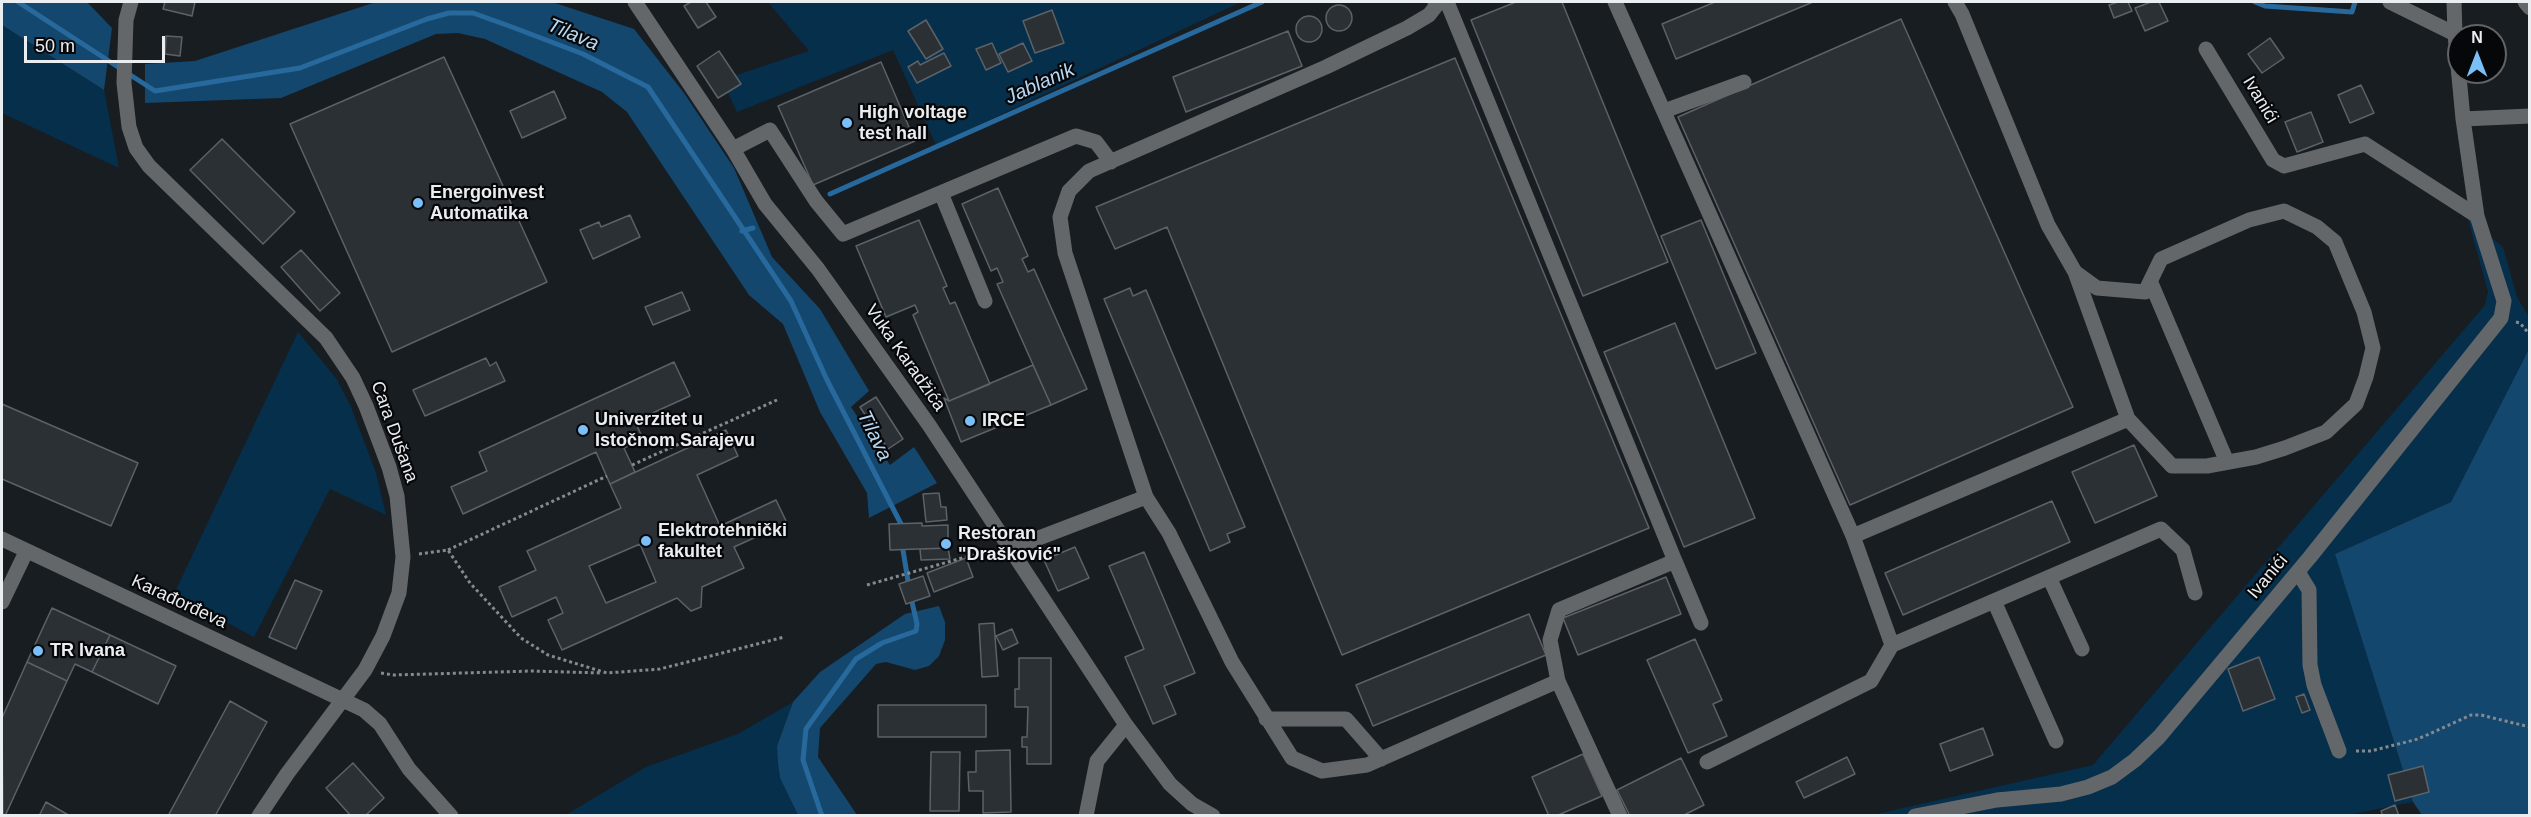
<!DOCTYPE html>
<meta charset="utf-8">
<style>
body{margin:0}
#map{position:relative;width:2531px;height:817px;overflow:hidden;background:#181d22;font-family:Helvetica,sans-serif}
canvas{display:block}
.frame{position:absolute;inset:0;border:3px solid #eaeef1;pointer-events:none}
.north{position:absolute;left:2447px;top:24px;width:60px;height:60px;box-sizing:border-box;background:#060709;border:2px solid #616366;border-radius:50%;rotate:0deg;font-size:16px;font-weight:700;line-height:24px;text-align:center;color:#eaeef1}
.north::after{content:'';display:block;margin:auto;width:21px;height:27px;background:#7abff8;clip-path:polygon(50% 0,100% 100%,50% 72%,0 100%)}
.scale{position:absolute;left:24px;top:36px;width:141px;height:27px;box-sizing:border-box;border:3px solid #eaeef1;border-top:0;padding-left:8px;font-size:18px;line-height:21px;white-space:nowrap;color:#eaeef1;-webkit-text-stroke:4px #060709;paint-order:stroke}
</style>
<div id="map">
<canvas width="2531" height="817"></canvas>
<div class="frame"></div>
<div class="north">N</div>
<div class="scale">50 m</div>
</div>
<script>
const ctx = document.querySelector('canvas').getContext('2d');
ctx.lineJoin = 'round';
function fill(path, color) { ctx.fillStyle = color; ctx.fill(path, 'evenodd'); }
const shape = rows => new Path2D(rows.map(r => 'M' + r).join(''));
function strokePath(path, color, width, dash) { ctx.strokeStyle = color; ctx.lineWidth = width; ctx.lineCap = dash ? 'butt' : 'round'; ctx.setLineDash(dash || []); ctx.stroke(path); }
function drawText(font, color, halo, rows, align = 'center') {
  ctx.font = font + ' Helvetica,sans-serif'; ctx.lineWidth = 4.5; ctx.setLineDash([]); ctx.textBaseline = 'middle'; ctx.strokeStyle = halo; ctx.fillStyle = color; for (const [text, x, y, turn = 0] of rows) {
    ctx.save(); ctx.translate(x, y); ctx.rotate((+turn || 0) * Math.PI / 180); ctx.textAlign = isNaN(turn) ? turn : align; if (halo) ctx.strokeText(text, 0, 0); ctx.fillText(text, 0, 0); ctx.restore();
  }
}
fill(shape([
 [768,2,1241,2,936,145,893,50,737,112,722,80,809,51],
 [2,25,104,90,119,168,2,113],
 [2468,219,2503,247,2517,297,2529,317,2529,349,2451,502,2335,554,2413,802,2343,816,1868,816,2093,765,2485,305,2488,292],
 [298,332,336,378,351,407,376,473,386,515,330,489,254,637,174,594],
 [793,702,777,746,778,764,780,778,798,815,564,816,646,767,738,734]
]), '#062f4c');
fill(shape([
 [2,2,87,2,112,28,104,90,2,25],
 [376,2,552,2,634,29,684,93,734,168,772,257,820,309,869,391,851,407,890,465,914,447,937,483,869,518,867,493,820,412,783,324,749,295,627,112,602,92,485,39,458,33,436,34,281,98,145,103,145,64,195,61],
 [2529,349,2529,815,2422,815,2413,802,2335,554,2451,502],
 [939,606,945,622,945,640,939,656,929,666,915,670,886,662,876,664,820,728,818,757,857,815,798,815,780,778,778,764,777,746,793,702,820,672,905,614]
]), '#14476d');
strokePath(shape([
 [18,2,155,91,300,68,427,19,449,13,473,13,512,27,583,54,648,87,791,301,827,380,901,524],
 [2255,2,2265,6,2352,12,2355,2],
 [830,194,1262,2],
 [742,231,753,228],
 [903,550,908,581],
 [822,816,803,760,806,729,856,659,882,643,916,631,917,624,912,602]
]), '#27699c', 5);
const building = shape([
 [165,2,195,2,192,16,163,9,165,2],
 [691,2,706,2,716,17,698,28,684,6,691,2],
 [1516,2,1562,2,1668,262,1583,296,1471,20,1516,2],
 [1715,2,1813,2,1676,59,1662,24,1715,2],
 [2118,2,2128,2,2132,11,2114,18,2109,5,2118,2],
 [2151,2,2159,2,2168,21,2145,31,2135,8,2151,2],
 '1326 18a13 13 0 1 1 26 0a13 13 0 1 1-26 0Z',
 [1052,10,1064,43,1035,53,1023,21,1052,10],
 '1296 29a13 13 0 1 1 26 0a13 13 0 1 1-26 0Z',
 [1901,19,2073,407,1850,505,1678,117,1901,19],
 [926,20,943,49,926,59,908,31,926,20],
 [1288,31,1302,66,1186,112,1173,77,1288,31],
 [166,36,182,37,180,56,165,54,166,36],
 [2270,38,2284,58,2262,73,2248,54,2270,38],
 [992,43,1001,63,986,70,976,49,992,43],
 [1023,43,1032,61,1008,72,999,54,1023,43],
 [719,51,741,84,718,98,697,66,719,51],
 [944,53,951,66,917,83,908,67,918,61,920,65,944,53],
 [444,57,547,282,392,352,290,124,444,57],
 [1455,58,1649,528,1342,655,1167,227,1115,249,1096,207,1455,58],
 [881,62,915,141,813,185,778,106,881,62],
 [2361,85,2374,113,2350,123,2338,95,2361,85],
 [554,91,566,118,522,138,510,111,554,91],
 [2311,112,2323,142,2297,152,2285,122,2311,112],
 [222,139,295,212,263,244,190,170,222,139],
 [998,188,1028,256,1022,259,1028,272,1034,269,1087,389,1051,405,997,284,1003,282,997,268,991,271,962,204,998,188],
 [630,215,640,237,593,259,580,230,599,222,601,227,630,215],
 [919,220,947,286,943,288,950,304,955,302,990,384,949,401,913,315,918,312,915,305,886,317,856,246,919,220],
 [1701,220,1756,353,1716,369,1661,236,1701,220],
 [301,250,340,293,320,311,281,267,301,250],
 [1130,288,1133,296,1146,290,1245,527,1227,534,1230,542,1210,551,1104,299,1130,288],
 [682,292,690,310,653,325,645,307,682,292],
 [1675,323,1755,518,1684,547,1604,352,1675,323],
 [486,358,490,366,496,362,505,381,425,416,413,390,486,358],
 [674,362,690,396,635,421,643,439,624,448,635,472,610,484,596,452,463,514,451,487,487,471,479,452,674,362],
 [1033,365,1051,405,961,442,944,398,949,401,1033,365],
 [876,397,903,439,888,449,860,407,876,397],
 [2,404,138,463,111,526,2,479,2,404],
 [726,430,738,456,697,475,720,526,776,500,787,523,734,547,744,568,702,587,701,607,691,611,677,598,562,650,548,620,563,613,556,597,512,617,499,587,536,570,527,551,621,508,610,484,726,430],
 [640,544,656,582,606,603,589,566,640,544],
 [2134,445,2157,496,2095,523,2072,472,2134,445],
 [939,493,941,507,946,507,947,520,926,522,923,494,939,493],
 [2052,501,2070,542,1903,615,1885,573,2052,501],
 [922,523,922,526,948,525,948,548,890,550,889,524,922,523],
 [1075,547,1089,578,1058,591,1044,560,1075,547],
 [948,548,950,559,921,560,920,549,948,548],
 [1144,552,1195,673,1164,686,1176,714,1153,724,1125,657,1144,649,1109,566,1144,552],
 [966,558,973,577,934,592,927,573,966,558],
 [923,576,930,596,906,604,899,584,923,576],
 [1666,577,1681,614,1578,655,1563,618,1666,577],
 [295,580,322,591,296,649,269,637,295,580],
 [52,608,110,635,92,672,75,664,67,681,27,662,52,608],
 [1529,614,1546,655,1373,726,1356,685,1529,614],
 [994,623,998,676,982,677,979,624,994,623],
 [1012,629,1018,643,1003,650,996,636,1012,629],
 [110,635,176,666,158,704,92,672,110,635],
 [1695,639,1722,700,1713,704,1727,736,1688,753,1647,660,1695,639],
 [2259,657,2275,699,2243,711,2228,669,2259,657],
 [1019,658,1051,658,1051,764,1027,764,1027,747,1022,747,1022,737,1027,737,1028,707,1015,707,1015,689,1019,689,1019,658],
 [27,662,67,681,5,816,3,816,2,718,27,662],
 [2304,694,2310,710,2302,713,2296,697,2304,694],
 [230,701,267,722,215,816,168,816,230,701],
 [878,705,986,705,986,737,878,737,878,705],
 [1983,728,1993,755,1950,771,1940,744,1983,728],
 [1010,750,1011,812,983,813,983,791,969,791,968,772,976,772,976,751,1010,750],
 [931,752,960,752,959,811,930,811,931,752],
 [1583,754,1602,796,1556,816,1549,816,1532,777,1583,754],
 [1847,757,1855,774,1804,798,1796,782,1847,757],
 [1681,758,1704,805,1682,816,1630,816,1617,790,1681,758],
 [353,763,384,798,365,816,351,816,326,788,353,763],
 [2423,766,2429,792,2395,801,2388,775,2423,766],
 [46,802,70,816,39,816,46,802],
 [2395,805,2399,816,2383,816,2381,811,2395,805]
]);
fill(building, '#2a3034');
strokePath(building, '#5c6267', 1.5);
strokePath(shape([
 [2516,322,2520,323,2530,335],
 [632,465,777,400],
 [448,550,607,476],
 [419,554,448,550,470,583,521,638,548,655,607,673,660,669,784,637],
 [867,585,969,556,993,552],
 [381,673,394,675,532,671,602,673],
 [2356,751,2371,751,2418,739,2471,715,2481,715,2530,727]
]), '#858a8e', 3, [3, 3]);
strokePath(shape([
 [131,2,126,20,124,83,129,127,136,148,149,166,326,338,353,378,366,406,389,467,397,496,403,557,399,593,383,636,365,670,287,774,259,816],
 [635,2,733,149,765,204,818,269,929,425,1126,725,1170,784,1192,804,1213,816],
 [1435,2,1436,6,1429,15,1407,28,1326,67,1089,171,1069,191,1060,217,1065,253,1146,497,1169,533,1232,662,1292,758,1322,771,1367,765,1558,681],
 [1447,2,1675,561],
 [1615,2,1853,536,2128,419],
 [1955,2,1962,14,2048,225,2075,272,2097,288,2145,292,2161,259,2249,220,2284,211,2317,227,2335,242,2364,312,2373,348,2366,377,2356,404,2326,432,2285,448,2256,457,2207,466,2172,466,2128,419,2075,272],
 [2390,2,2455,34],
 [2525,2,2530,8],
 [2206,49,2273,160,2284,166,2365,144,2477,216],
 [1664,111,1744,82],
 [2463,119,2530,116],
 [733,149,770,130,816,201,843,234,1076,136,1096,142,1111,162],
 [941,193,985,301],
 [2151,283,2227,462],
 [2,539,364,710,380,724,409,769,451,816],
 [1010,549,1146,497],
 [2298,572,2309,590,2310,665,2314,685,2339,751],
 [2049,577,2082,649],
 [1994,601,2056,741],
 [2,602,26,552],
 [1892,645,2161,529,2183,550,2195,593],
 [1266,719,1346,719,1381,759],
 [1707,762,1871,681,1892,645,1853,536],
 [1086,816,1097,761,1126,725],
 [1620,816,1558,681,1550,640,1559,610,1675,561,1701,623],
 [1915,816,1997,800,2061,794,2088,787,2112,777,2135,760,2159,737,2310,557,2501,318,2504,301,2477,216,2463,119,2455,34,2454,2]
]), '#646769', 15);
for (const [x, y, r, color] of [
 [847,123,6,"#7abff8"],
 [418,203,6,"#7abff8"],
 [970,421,6,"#7abff8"],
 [583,430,6,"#7abff8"],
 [646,541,6,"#7abff8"],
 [946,544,6,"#7abff8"],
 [38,651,6,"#7abff8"]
]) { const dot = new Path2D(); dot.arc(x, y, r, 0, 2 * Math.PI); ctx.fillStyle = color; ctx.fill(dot); strokePath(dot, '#060709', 2); }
drawText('18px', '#eaeef1', '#060709', [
 ["Ivanići",2260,100,59],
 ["Vuka Karadžića",905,358,55],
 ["Cara Dušana",394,432,70],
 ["Ivanići",2268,577,-50],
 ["Karađorđeva",179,602,25]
]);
drawText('bold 18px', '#eaeef1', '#060709', [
 ["High voltage",859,113],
 ["test hall",859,134],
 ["Energoinvest",430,193],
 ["Automatika",430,214],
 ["Univerzitet u",595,420],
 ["Istočnom Sarajevu",595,441],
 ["IRCE",982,421],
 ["Elektrotehnički",658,531],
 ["fakultet",658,552],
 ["Restoran",958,534],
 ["\"Drašković\"",958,555],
 ["TR Ivana",50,651]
], 'left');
drawText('italic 20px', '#b7d8f5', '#060709', [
 ["Tilava",573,35,23],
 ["Jablanik",1040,84,-24],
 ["Tilava",874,436,64]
]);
</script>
